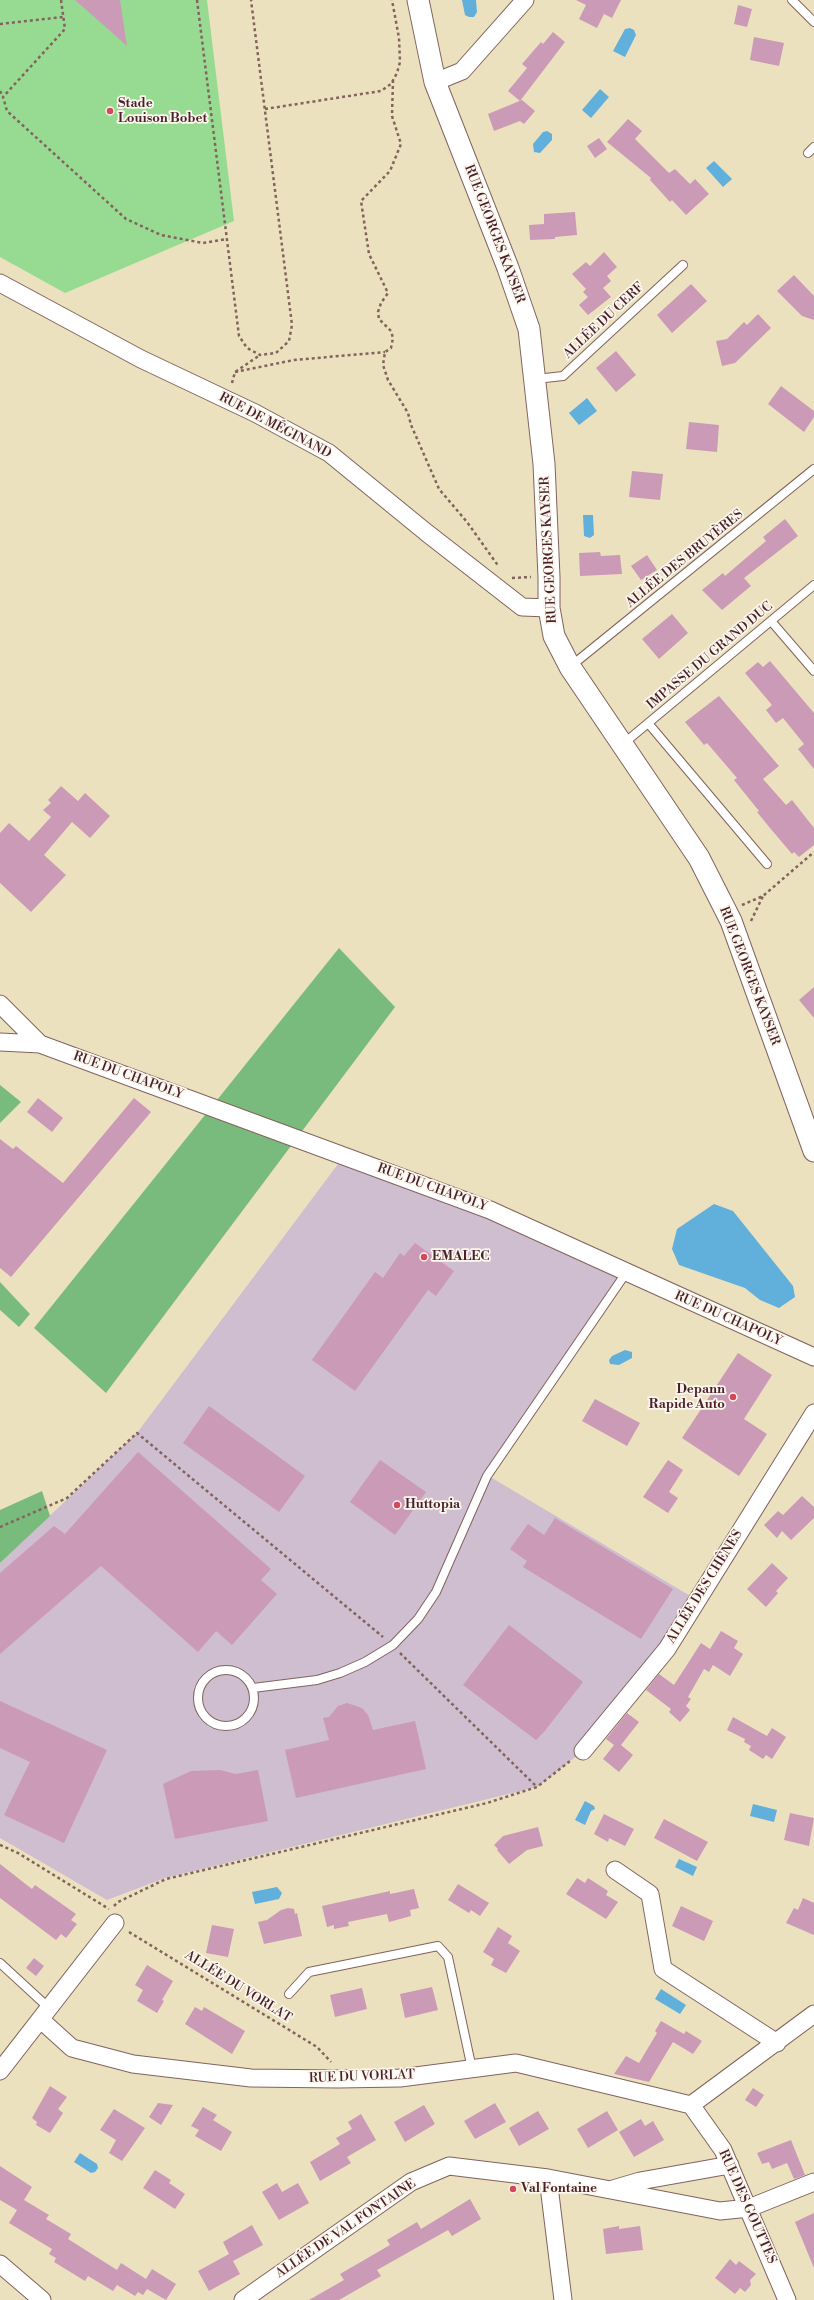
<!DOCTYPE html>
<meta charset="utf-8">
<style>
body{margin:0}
canvas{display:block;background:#ebe1be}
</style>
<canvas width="814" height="2300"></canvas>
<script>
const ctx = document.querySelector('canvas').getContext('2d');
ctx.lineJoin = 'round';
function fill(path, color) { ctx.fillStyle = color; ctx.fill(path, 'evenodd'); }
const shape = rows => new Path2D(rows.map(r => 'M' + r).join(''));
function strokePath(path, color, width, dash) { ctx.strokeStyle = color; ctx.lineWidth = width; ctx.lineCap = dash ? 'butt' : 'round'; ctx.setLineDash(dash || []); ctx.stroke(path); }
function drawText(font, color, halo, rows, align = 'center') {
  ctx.font = font + ' "Libre Bodoni",serif'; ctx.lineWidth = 3.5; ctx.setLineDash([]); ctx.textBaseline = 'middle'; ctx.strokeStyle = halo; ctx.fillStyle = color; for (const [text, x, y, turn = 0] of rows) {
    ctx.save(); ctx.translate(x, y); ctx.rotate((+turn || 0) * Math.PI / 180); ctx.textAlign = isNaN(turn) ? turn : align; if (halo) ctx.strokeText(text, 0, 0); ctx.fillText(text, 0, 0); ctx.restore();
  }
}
fill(shape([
 [344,1156,626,1273,487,1475,697,1600,583,1751,537,1787,165,1878,107,1900,0,1838,0,1563,137,1433]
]), '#cfbdd0');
fill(shape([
 [0,0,207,0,234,221,65,293,0,257]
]), '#97db92');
fill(shape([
 [339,948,395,1007,106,1393,34,1328],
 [0,1085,21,1102,0,1123],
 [0,1282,30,1314,19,1327,0,1310],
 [42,1491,50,1516,0,1563,0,1510]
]), '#79bb7c');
fill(shape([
 [462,0,476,0,477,12,474,17,469,17,465,15],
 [630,28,634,30,636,35,625,57,613,51,625,29],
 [600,89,609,97,591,118,582,110],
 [547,131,552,134,552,140,540,153,534,152,533,144,543,132],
 [714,161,732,179,723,187,706,168],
 [587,398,597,411,579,425,569,413],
 [583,515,593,515,594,535,590,538,584,536],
 [714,1204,733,1211,793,1286,795,1297,779,1308,760,1300,745,1288,679,1265,672,1249,677,1229],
 [625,1350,632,1352,632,1358,619,1365,610,1364,609,1360,612,1356],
 [585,1801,594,1806,595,1809,591,1811,585,1825,575,1820],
 [753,1804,777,1810,774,1822,750,1816],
 [679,1859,697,1867,693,1876,675,1867],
 [277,1887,282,1893,279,1899,255,1904,252,1892],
 [661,1989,686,2005,680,2014,655,1999],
 [80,2153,97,2164,98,2168,95,2172,91,2173,74,2162]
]), '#61afdb');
fill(shape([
 [75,0,120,0,127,46,108,29],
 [576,0,621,0,612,18,604,14,597,28,579,19,586,5],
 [738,5,752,9,747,27,734,24],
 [553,32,565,42,520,101,508,91,527,68,522,64,541,42,543,44],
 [754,37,784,43,779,66,750,60],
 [522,100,535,111,524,124,520,121,494,131,488,114],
 [628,119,642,131,635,139,669,173,675,169,690,184,695,179,709,194,686,215,672,200,670,202,650,180,651,178,607,142],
 [599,138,607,149,595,158,587,146],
 [575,212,577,235,555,237,555,239,530,240,529,225,544,224,544,214],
 [604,252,617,267,607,276,611,281,603,288,611,297,588,315,579,305,588,297,583,292,586,289,572,274,586,262,590,266],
 [794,275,814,296,814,320,802,316,777,291],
 [691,284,707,301,672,333,657,315],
 [758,314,771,328,735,363,722,366,716,341,727,339,744,322,747,325],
 [616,351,636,375,616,392,596,368],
 [781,386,814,411,814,417,804,432,768,404],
 [689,422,719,425,717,452,686,449],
 [632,471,663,474,660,500,629,497],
 [785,519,798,536,744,578,751,586,722,610,702,590,723,573,725,576,766,541,763,537],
 [600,552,601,556,620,555,622,574,580,576,579,553],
 [647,555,657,570,641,580,631,566],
 [672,614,688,633,659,659,642,639],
 [770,661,814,713,814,769,798,749,804,744,783,718,776,723,766,710,772,705,745,673,758,662,763,667],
 [719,696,779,766,763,779,786,805,792,800,814,828,814,845,799,857,794,852,792,854,770,828,757,812,759,811,734,780,737,778,707,743,704,745,685,722],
 [61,786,78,801,85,793,110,816,90,838,72,822,44,855,66,875,31,912,0,883,0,833,9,823,29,841,51,817,43,810,51,803,48,800],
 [814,987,814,1018,799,1000],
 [38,1098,63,1118,52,1132,27,1112],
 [134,1098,151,1112,11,1277,0,1268,0,1139,13,1149,16,1146,63,1183],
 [415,1243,454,1271,436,1296,428,1290,355,1391,312,1360,375,1272,383,1278,400,1253,404,1256],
 [738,1353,772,1375,744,1419,767,1434,739,1476,682,1438],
 [595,1399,640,1423,627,1446,582,1421],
 [209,1406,305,1476,279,1512,183,1443],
 [138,1452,271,1569,261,1580,277,1594,232,1645,216,1631,198,1652,101,1566,0,1654,0,1573,54,1526,65,1534],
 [380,1460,426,1492,395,1535,350,1502],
 [668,1460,683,1470,669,1492,678,1498,668,1513,643,1497],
 [802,1496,814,1507,814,1518,791,1540,782,1531,777,1538,764,1525,778,1511,783,1515],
 [555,1518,673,1589,641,1639,523,1567,527,1561,510,1549,528,1524,544,1535],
 [772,1563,788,1578,776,1591,778,1593,766,1607,747,1589],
 [509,1625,583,1682,544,1732,536,1740,463,1685],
 [721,1631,738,1641,734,1648,743,1654,730,1676,713,1665,709,1672,704,1669,688,1697,691,1699,686,1706,690,1710,680,1722,669,1712,671,1709,646,1690,659,1674,674,1685,701,1643,710,1649],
 [0,1701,107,1750,64,1843,4,1815,30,1762,0,1748],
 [347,1703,362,1708,368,1715,373,1730,415,1721,426,1769,296,1798,285,1750,329,1740,323,1718,329,1717,338,1706],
 [627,1713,639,1722,621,1745,633,1755,619,1772,603,1759,614,1745,606,1739],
 [733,1717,767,1736,772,1728,786,1737,772,1759,766,1755,763,1759,749,1750,751,1746,744,1742,745,1739,727,1730],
 [220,1770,236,1774,258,1770,268,1821,175,1839,163,1784,191,1771],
 [790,1813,814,1818,809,1846,784,1840],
 [604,1814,634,1829,625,1846,609,1838,608,1842,594,1834],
 [664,1819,708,1842,697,1861,654,1838],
 [538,1827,543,1846,527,1850,509,1864,497,1850,498,1849,494,1845,503,1836],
 [0,1864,32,1889,35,1885,76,1914,71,1920,77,1924,66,1938,61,1934,56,1940,0,1898],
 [577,1878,585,1883,588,1878,608,1891,606,1895,618,1902,606,1919,566,1894],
 [458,1884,489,1903,480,1916,471,1910,469,1913,448,1900],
 [414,1889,419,1908,410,1910,411,1916,389,1922,387,1914,348,1922,349,1926,334,1929,334,1925,327,1927,322,1906,390,1891,390,1894],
 [803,1898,814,1903,814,1935,786,1923,794,1908,798,1910],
 [681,1906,713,1921,704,1941,672,1926],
 [288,1908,294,1909,295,1914,297,1913,302,1936,264,1944,258,1922,267,1920,281,1910],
 [212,1925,234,1929,228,1957,206,1953],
 [498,1927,512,1936,508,1943,520,1951,506,1973,491,1965,494,1959,483,1952],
 [34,1958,44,1966,36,1976,26,1968],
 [147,1965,173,1981,162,2000,164,2001,157,2013,137,2001,143,1990,135,1985],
 [432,1987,438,2010,405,2018,400,1994],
 [362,1988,367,2009,335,2017,330,1995],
 [195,2007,202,2011,204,2007,245,2031,232,2054,185,2024],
 [661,2021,684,2034,686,2031,702,2041,693,2054,673,2042,649,2082,614,2074,626,2056,639,2063,657,2033,655,2031],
 [50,2086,67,2097,58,2109,63,2113,50,2133,36,2125,37,2122,32,2118],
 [753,2088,764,2095,756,2107,745,2100],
 [158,2103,173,2105,161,2125,149,2117],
 [495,2103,506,2122,475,2139,464,2121],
 [424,2105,435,2124,405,2142,394,2122],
 [203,2107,217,2115,213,2120,232,2132,221,2151,195,2136,199,2130,191,2126],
 [114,2109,145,2128,122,2161,109,2153,116,2140,100,2130],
 [538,2111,549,2129,519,2146,509,2128],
 [607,2111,618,2130,588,2148,577,2129],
 [361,2114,376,2140,347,2157,351,2163,320,2181,310,2162,340,2144,336,2138,352,2129,348,2122],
 [641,2119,645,2126,653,2121,664,2140,634,2157,619,2132],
 [791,2140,805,2175,794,2179,787,2163,772,2169,769,2162,762,2164,757,2153],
 [0,2166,32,2187,24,2200,49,2215,46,2219,71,2234,68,2239,117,2270,121,2263,146,2279,152,2269,176,2284,166,2300,147,2289,143,2295,138,2292,135,2296,117,2285,113,2291,88,2276,85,2281,54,2262,56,2258,49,2254,52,2249,9,2223,17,2210,0,2200],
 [155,2170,171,2180,169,2183,185,2194,175,2209,143,2188],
 [277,2183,282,2192,298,2183,309,2203,279,2220,262,2192],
 [470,2199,481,2219,452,2236,448,2230,377,2270,381,2276,339,2300,309,2300,344,2280,340,2274,390,2245,387,2240,417,2222,421,2229],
 [814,2213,814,2268,795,2222],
 [252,2225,263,2245,233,2261,240,2274,209,2291,198,2271,229,2254,223,2242],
 [619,2226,619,2229,640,2226,643,2250,606,2254,603,2229],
 [730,2259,736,2265,739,2261,756,2274,750,2280,751,2285,745,2292,740,2288,735,2294,715,2278]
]), '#cb9ab7');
const service = shape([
 [792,0,814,22],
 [808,153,814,147],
 [536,379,563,376,683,265],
 [771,621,814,671],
 [571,666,814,469],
 [648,723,767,864],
 [623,744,814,585],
 '198 1698a28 28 0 1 1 56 0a28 28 0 1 1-56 0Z',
 [253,1688,317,1680,340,1673,365,1662,393,1645,418,1619,436,1592,487,1476,626,1273],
 [0,1963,50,2009],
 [289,1994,309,1972,438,1946,448,1957,472,2069]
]);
const minor = shape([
 [435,82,462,71,525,0],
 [0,283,141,359,255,413,329,453,427,533,522,607,549,608],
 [0,1004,40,1044],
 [0,1042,40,1044,490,1210,814,1357],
 [583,1751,667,1649,814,1413],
 [615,1870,650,1894,663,1969,777,2043],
 [41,2020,72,2048,133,2064,251,2078,338,2079,400,2078,516,2063,691,2105],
 [0,2071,115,1923],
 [691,2105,723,2150,787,2300],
 [691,2105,814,2014],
 [548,2178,563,2300],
 [613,2189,640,2181,730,2165],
 [0,2264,42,2300],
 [243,2300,411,2182,449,2166,548,2178,720,2211,749,2208,814,2182]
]);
const tertiary = shape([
 [418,0,435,82,508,268,529,329,544,464,549,577,549,608,554,636,570,667,699,858,731,921,814,1151]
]);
strokePath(service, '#82635e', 10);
strokePath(minor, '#82635e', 19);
strokePath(tertiary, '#82635e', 23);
strokePath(shape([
 [61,0,65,29,3,97,7,111,126,219,161,235,203,243,227,239],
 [197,0,239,336,247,348,260,355,276,353,289,341,292,325,251,0],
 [0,24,63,17],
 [393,80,392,116,401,144,390,171,361,201,369,254,388,293,381,303,378,312,379,319,391,331,393,338,391,348,385,352,383,365,388,380,408,413,411,425,439,489,467,522,499,567],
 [0,91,3,97],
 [265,109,381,91,391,84,397,73,400,62,399,38,392,0],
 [235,372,294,360,385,352],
 [232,383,235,372,260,355],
 [512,578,531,577],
 [742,905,763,896,814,852],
 [751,921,763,896],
 [0,1527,67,1498,137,1433,383,1637],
 [400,1653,537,1787],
 [0,1845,18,1853,109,1909],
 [114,1906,118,1902,166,1879,487,1803,537,1787,570,1761],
 [129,1932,317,2047,331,2062]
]), '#82635e', 2.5, [3, 3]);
strokePath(service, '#fff', 8);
strokePath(minor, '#fff', 17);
strokePath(tertiary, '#fff', 21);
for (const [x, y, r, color] of [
 [110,111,4,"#d1495b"],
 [424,1257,4,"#d1495b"],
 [733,1397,4,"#d1495b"],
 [397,1505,4,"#d1495b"],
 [513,2189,4,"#d1495b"]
]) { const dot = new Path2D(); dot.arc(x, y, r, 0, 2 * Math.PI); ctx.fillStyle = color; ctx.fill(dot); strokePath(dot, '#fbf7ec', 1.5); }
drawText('bold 13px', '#4a1f2b', '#fbf7ec', [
 ["Stade",118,104],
 ["Louison Bobet",118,119],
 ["EMALEC",432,1257],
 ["Depann",725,1390,"right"],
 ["Rapide Auto",725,1405,"right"],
 ["Huttopia",405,1505],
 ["Val Fontaine",521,2189]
], 'left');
drawText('13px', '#4a1f2b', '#fbf7ec', [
 ["RUE GEORGES KAYSER",494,234,69],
 ["ALLÉE DU CERF",604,321,-43],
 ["RUE DE MÉGINAND",275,426,28],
 ["RUE GEORGES KAYSER",549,550,-93],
 ["ALLÉE DES BRUYÈRES",685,559,-39],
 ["IMPASSE DU GRAND DUC",710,656,-40],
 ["RUE GEORGES KAYSER",749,976,69],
 ["RUE DU CHAPOLY",128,1076,20],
 ["RUE DU CHAPOLY",432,1188,20],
 ["RUE DU CHAPOLY",728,1319,24],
 ["ALLÉE DES CHÊNES",705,1587,-58],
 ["ALLÉE DU VORLAT",238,1987,32],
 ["RUE DU VORLAT",362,2077,-2],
 ["RUE DES GOUTTES",747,2207,66],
 ["ALLÉE DE VAL FONTAINE",346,2229,-34]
]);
</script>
